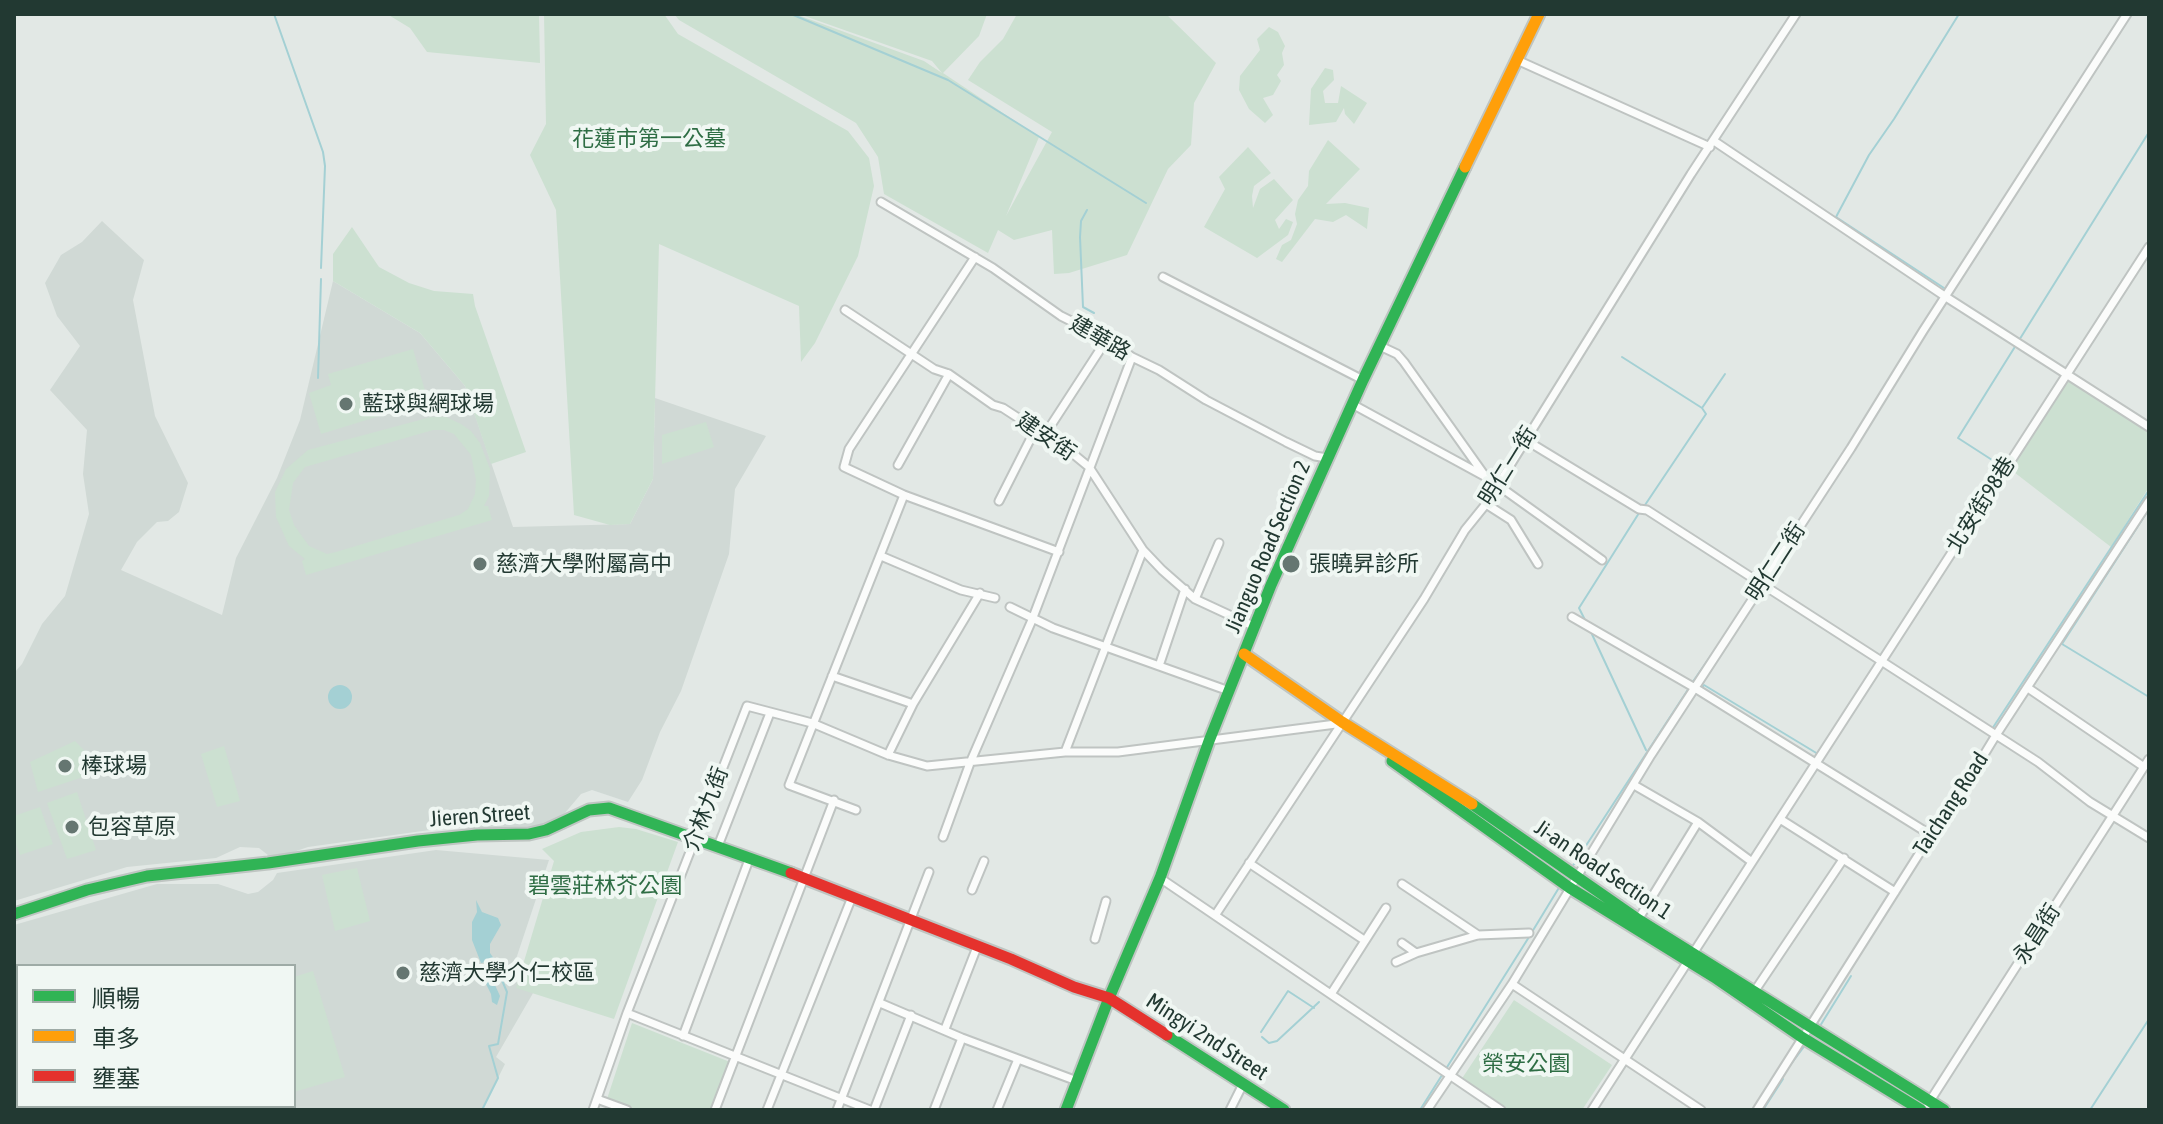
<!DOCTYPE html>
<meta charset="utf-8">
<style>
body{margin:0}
#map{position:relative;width:2163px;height:1124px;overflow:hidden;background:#e2e8e5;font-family:"Asap Condensed","Noto Sans TC",sans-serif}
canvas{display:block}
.frame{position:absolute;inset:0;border:16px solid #223932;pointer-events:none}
.legend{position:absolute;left:16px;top:964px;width:280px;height:144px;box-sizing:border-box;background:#f0f7f3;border:2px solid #9eaba6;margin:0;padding:10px 14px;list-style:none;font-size:24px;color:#223932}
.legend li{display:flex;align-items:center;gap:16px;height:40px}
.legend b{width:40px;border:2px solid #9eaba6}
</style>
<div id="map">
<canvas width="2163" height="1124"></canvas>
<div class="frame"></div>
<ul class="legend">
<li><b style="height:10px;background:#30b455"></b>順暢</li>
<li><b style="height:10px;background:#ff9f0a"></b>車多</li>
<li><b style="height:10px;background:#e5322d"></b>壅塞</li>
</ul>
</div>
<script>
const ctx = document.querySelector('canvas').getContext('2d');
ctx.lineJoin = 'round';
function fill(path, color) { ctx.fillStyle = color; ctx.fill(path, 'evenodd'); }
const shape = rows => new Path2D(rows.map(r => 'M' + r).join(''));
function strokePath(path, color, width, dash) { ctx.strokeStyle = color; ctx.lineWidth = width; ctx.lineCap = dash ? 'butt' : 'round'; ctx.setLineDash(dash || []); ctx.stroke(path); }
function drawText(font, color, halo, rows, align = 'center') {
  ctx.font = font + ' "Asap Condensed","Noto Sans TC",sans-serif'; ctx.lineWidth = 8; ctx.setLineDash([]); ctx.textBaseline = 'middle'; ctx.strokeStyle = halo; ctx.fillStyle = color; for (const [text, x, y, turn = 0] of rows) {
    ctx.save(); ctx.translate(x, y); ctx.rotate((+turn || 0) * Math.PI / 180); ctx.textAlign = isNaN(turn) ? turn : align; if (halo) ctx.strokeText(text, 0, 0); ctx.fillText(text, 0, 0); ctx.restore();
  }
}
fill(shape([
 [102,221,144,260,133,300,155,416,188,483,179,512,168,521,157,522,137,542,121,570,222,615,236,558,277,478,300,420,333,281,420,333,465,386,513,527,630,524,653,479,655,398,766,436,735,489,729,554,681,691,660,732,642,780,628,802,592,790,581,794,565,813,544,827,518,831,451,827,308,847,273,859,259,848,240,847,216,858,127,867,14,901,14,673,22,664,42,624,65,596,89,514,83,474,87,430,50,390,80,346,57,316,45,283,61,255,82,242],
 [436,850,549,860,509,980,536,988,496,1057,505,1064,482,1110,39,1110,38,1106,294,1106,294,966,18,966,18,1041,14,1027,14,925,157,884,218,884,248,894,258,892,273,880,277,873]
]), '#d0d9d5');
fill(shape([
 [387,14,539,14,540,63,427,52,410,28],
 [544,14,664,14,678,34,848,131,869,158,874,186,858,256,815,343,801,362,799,306,659,244,653,479,630,524,610,525,574,515,556,210,530,155,546,124],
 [674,14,795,14,924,61,942,73,932,61,799,14,987,14,979,36,943,73,1039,137,1006,216,1052,132,968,80,980,62,1003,39,1017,14,1166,14,1216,63,1194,103,1191,145,1168,169,1127,255,1069,273,1054,274,1052,230,1014,240,998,230,988,253,884,194,878,157,856,123,679,20],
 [1269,27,1278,32,1285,46,1282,53,1284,65,1277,75,1281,81,1273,95,1263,98,1273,115,1265,123,1249,109,1239,90,1240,76,1260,50,1257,39],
 [1325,68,1333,70,1334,80,1323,91,1325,103,1338,103,1341,86,1367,103,1354,124,1345,114,1344,108,1336,122,1309,125,1311,89],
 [1328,140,1360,169,1326,204,1345,203,1369,208,1367,229,1346,215,1333,222,1315,219,1282,262,1276,259,1282,245,1291,240,1297,224,1295,214,1298,200,1308,186,1309,171],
 [1248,147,1271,173,1254,186,1252,196,1253,208,1260,189,1274,179,1293,200,1275,220,1279,229,1286,219,1293,222,1288,235,1257,258,1204,227,1225,189,1219,177],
 [352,227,379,267,409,283,434,291,473,294,475,306,526,452,491,464,465,386,420,333,333,281,333,254],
 [413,349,428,401,321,434,309,393,331,385,328,374],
 [2071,376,2149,426,2149,487,2111,547,2010,469],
 [431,417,446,417,461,424,471,431,480,443,490,469,489,496,484,506,488,506,492,520,306,575,302,561,305,559,289,546,276,517,275,492,286,469,308,450],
 [433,430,444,430,454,434,471,455,476,480,475,494,468,509,459,515,336,552,327,554,309,546,294,525,289,510,293,483,305,467],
 [706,422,714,447,662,464,662,435],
 [75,741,104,770,38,792,30,762],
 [224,746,240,801,217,807,201,754],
 [77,792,96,850,67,859,47,803],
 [40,807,53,844,20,855,14,838,14,816],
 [619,827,636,829,678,842,614,1019,516,988,554,861,542,849,581,832],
 [357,868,370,921,335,931,322,875],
 [313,971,345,1077,294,1092,294,977],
 [1514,1000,1612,1065,1582,1110,1498,1110,1459,1083],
 [632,1023,730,1062,711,1110,638,1110,607,1099]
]), '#cce0d1');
fill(shape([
 '328 697a12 12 0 1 1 24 0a12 12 0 1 1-24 0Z',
 [476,900,482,912,498,918,501,925,490,944,490,953,497,963,495,985,500,996,497,1005,492,1002,491,994,483,978,484,973,492,969,491,961,481,963,472,940,472,922,477,912]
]), '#a4d0d4');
strokePath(shape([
 [274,14,323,152,325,166,321,268],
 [791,14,948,80,1146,203],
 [1087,210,1081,221,1080,237,1083,307,1094,313],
 [1947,290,1836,217,1869,155,1894,119,1959,14],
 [1622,357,1702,408],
 [318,378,321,279],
 [1991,485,2003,467,1958,438,2149,132],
 [1643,508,1706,414,1702,408,1725,374],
 [2149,509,2062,644,2149,697],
 [1585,620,1579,608,1639,513],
 [1590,630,1646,750],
 [1692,683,1734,622],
 [1701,689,1704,685,1818,754],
 [1992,729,2149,490],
 [1572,867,1689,688],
 [1532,932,1560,886],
 [1820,1026,1851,976],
 [1261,1032,1288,991,1314,1008],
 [1262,1037,1269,1043,1277,1041,1319,1002],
 [1788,1068,1806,1044],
 [482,1110,498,1078,489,1046,498,1044,507,992,501,978,502,960,497,963],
 [1420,1110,1529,937],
 [1763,1110,1783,1079],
 [2090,1110,2149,1019]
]), '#a4d0d4', 2);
const street = shape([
 [1517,60,1710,147],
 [1714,141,1946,297,2149,427],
 [881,202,993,268,1061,316,1107,339,1132,357,1159,370,1206,400,1286,442,1315,456,1327,458],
 [975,257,849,449,844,467,904,495,1059,552],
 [1163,277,1363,380],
 [845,310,934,369,949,374,993,405,1003,408,1072,453,1089,467,1143,550,1162,570,1195,599,1253,626],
 [1380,346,1397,354,1404,362,1485,476,1602,560],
 [1352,404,1484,476],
 [1044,436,1107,339],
 [1524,439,1639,509,1647,510,2038,762,2090,802,2149,838],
 [898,465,949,374],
 [999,501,1035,430],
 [1486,504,1511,520,1538,564],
 [881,556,961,590,995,598],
 [1195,599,1219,543],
 [1010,607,1053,628,1229,691],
 [1572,617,1695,688,1931,835],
 [1159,666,1185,589],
 [832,676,913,704],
 [2028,688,2144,767],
 [1065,752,1143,550],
 [888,755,913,704,980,593],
 [1634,785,1698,822,1752,862],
 [856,810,789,785,904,495],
 [1780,819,1895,892],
 [943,837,970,763,1032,620,1132,357],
 [718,846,770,713],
 [1249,863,1364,940],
 [1160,878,1501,1110],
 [1402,884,1478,935],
 [972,890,984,861],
 [1216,914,1424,599,1465,530,1486,504,1691,174,1796,14],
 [1636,923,1698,822],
 [1095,939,1106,901],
 [1402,943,1416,953],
 [1396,962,1416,953,1478,935,1529,933],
 [1512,984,1701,1110],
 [1331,994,1386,908],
 [1752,995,1844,858],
 [880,1003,962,1038,1077,1081],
 [627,1013,870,1110],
 [945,1029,977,947],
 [683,1036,750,857],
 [14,1057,18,1070],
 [597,1099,627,1110],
 [1928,1104,2149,759],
 [29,1106,30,1110],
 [593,1110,627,1013,747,706,812,723,888,755,927,766,1065,752,1118,752,1336,724],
 [715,1110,834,800],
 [767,1110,852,897],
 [837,1110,929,872],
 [874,1110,911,1015],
 [934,1110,962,1038],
 [997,1110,1018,1059],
 [1230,1110,1243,1084],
 [1427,1110,1512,984,1651,755,1851,448,1923,331,2127,14],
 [1592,1110,2149,247],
 [1757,1110,1931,835,1948,814,1996,735,2149,501]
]);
const fast = shape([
 [1392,761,1570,888,1714,977,1803,1038,1921,1110],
 [1472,804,1639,920,1944,1110],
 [14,914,87,890,147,876,268,863,418,841,477,835,529,834,546,830,589,810,609,808,791,873],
 [1167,1035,1284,1110],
 [1066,1110,1109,998,1160,878,1209,741,1271,585,1363,380,1465,167]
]);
const slow = shape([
 [1465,167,1539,14],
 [1244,654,1342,722,1472,804]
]);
const jam = shape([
 [791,873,1011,959,1074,987,1109,998,1167,1035]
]);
strokePath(street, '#bfc4c2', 11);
strokePath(fast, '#bfc5c2', 15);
strokePath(slow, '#bfc5c2', 15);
strokePath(jam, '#bfc5c2', 15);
strokePath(street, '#fbfcfb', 7);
strokePath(fast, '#30b455', 11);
strokePath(slow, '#ff9f0a', 11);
strokePath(jam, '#e5322d', 11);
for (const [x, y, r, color] of [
 [346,404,8,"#657671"],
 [480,564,8,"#657671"],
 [1291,564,10,"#657671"],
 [65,766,8,"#657671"],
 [72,827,8,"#657671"],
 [403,973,8,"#657671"]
]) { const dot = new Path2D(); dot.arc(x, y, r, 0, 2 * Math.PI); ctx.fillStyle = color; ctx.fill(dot); strokePath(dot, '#f0f7f3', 3); }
drawText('22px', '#2e6d44', '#f0f7f3', [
 ["花蓮市第一公墓",649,139],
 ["碧雲莊林芥公園",605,886],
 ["榮安公園",1526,1064]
]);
drawText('22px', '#223932', '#f0f7f3', [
 ["建華路",1100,338,30],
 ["建安街",1046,437,34],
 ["明仁一街",1508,466,-58],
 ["北安街98巷",1981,505,-58],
 ["Jianguo Road Section 2",1268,547,-67],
 ["明仁二街",1776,562,-57],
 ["Taichang Road",1951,804,-57],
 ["介林九街",706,809,-69],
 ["Jieren Street",480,816,-4],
 ["Ji-an Road Section 1",1603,870,34],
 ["永昌街",2037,934,-57],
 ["Mingyi 2nd Street",1207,1037,33]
]);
drawText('22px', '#223932', '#f0f7f3', [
 ["藍球與網球場",362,404],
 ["慈濟大學附屬高中",496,564],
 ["張曉昇診所",1309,564],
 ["棒球場",81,766],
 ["包容草原",88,827],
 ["慈濟大學介仁校區",419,973]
], 'left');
</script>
